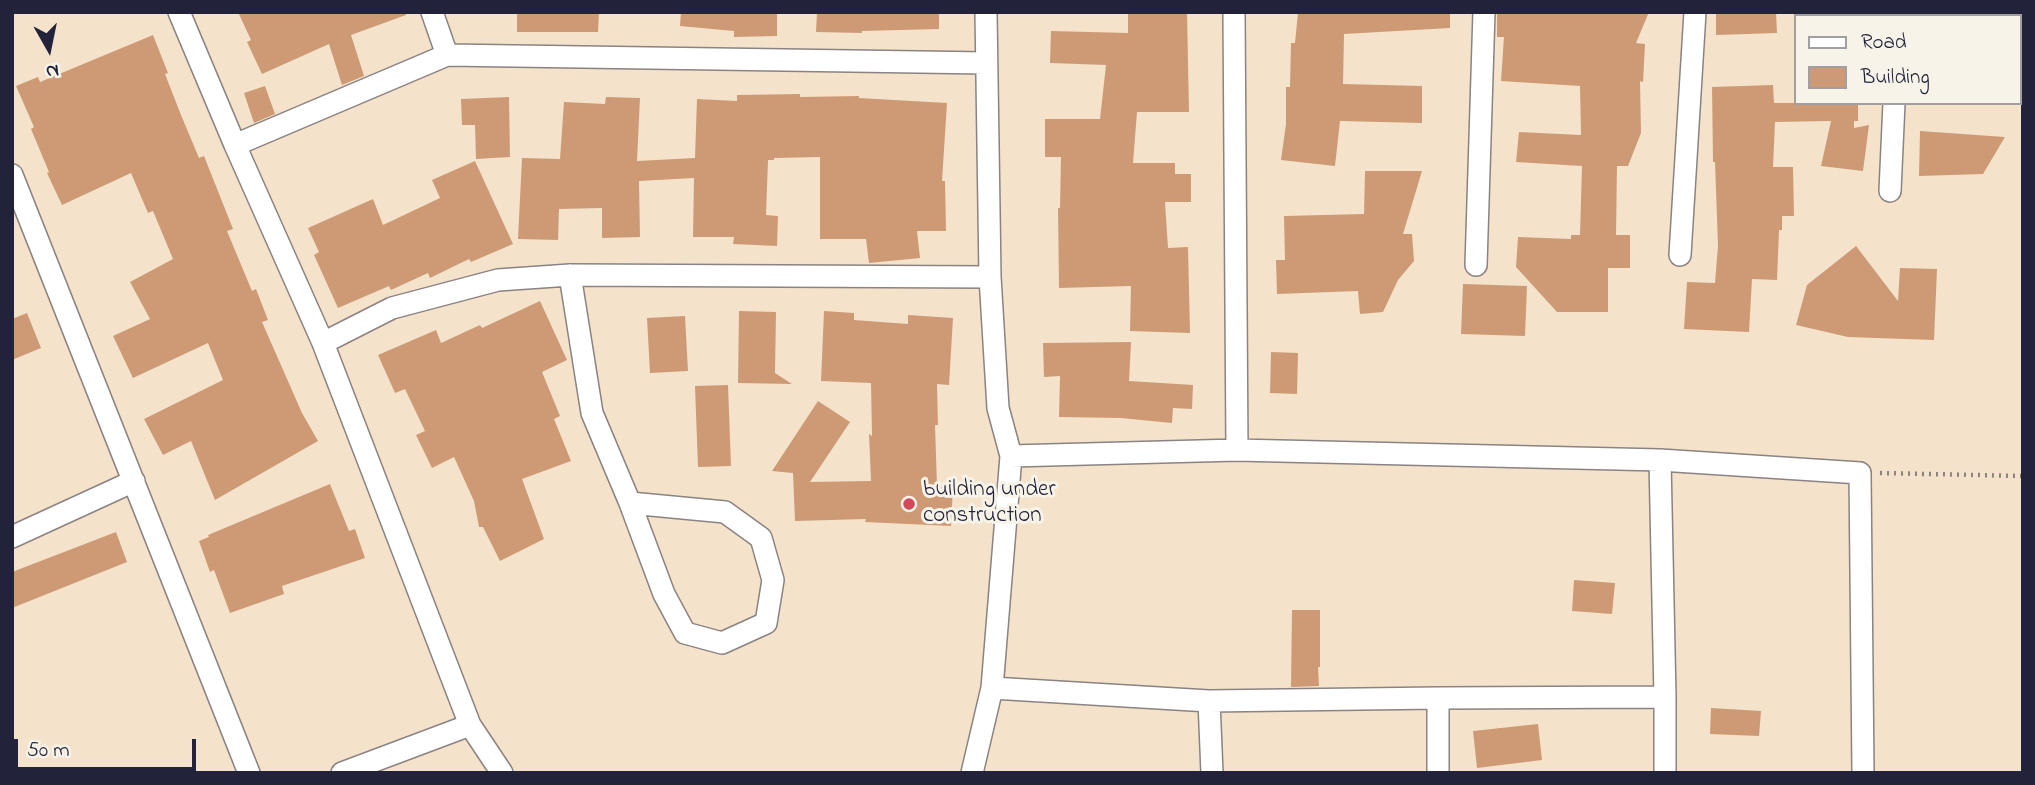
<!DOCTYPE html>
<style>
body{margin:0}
#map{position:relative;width:2035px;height:785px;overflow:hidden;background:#f4e3ca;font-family:"Indie Flower",sans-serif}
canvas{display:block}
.frame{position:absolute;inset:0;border:14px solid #22223b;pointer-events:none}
.legend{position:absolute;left:1794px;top:14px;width:228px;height:91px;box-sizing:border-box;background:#f7f3e8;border:2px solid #a29fa3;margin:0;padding:9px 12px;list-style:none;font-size:21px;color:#22223b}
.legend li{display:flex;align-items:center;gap:14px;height:35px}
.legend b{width:35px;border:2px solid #a29fa3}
.north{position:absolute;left:14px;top:14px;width:70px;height:70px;-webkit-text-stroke:5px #f7f3e8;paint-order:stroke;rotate:171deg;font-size:19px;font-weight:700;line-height:28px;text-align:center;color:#22223b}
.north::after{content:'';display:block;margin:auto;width:24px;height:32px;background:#22223b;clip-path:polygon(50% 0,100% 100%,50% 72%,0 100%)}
.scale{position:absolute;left:14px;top:739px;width:182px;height:32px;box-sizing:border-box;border:4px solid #22223b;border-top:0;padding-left:9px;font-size:21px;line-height:24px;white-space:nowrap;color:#22223b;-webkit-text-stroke:5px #f7f3e8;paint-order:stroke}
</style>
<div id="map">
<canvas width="2035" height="785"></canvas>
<div class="frame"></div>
<ul class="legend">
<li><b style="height:9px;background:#fff"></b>Road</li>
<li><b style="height:19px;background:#ce9a76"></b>Building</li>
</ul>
<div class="north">N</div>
<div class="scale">50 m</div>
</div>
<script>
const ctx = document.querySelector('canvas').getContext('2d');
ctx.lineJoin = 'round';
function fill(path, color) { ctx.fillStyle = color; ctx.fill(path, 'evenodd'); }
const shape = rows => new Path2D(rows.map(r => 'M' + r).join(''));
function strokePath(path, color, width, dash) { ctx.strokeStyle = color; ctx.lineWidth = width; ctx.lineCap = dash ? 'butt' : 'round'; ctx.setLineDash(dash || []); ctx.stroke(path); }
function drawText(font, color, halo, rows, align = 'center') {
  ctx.font = font + ' "Indie Flower",sans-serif'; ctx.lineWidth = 6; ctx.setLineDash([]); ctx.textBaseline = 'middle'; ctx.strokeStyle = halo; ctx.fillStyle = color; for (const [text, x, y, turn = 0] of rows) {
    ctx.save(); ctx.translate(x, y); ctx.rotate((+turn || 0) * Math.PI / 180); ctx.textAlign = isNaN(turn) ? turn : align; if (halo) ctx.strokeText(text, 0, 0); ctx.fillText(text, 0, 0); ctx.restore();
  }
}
fill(shape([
 [238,12,406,12,406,15,351,35,364,76,342,85,329,44,262,74,247,42,251,40],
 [517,12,599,12,598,32,517,32],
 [681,12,777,12,777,36,734,37,734,31,680,26],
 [817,12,939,12,939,29,862,31,862,33,816,32],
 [1128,12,1187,12,1189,112,1137,112,1133,163,1175,163,1175,174,1191,174,1191,202,1165,202,1168,248,1188,247,1190,333,1130,331,1131,286,1059,288,1058,208,1060,208,1061,157,1045,157,1045,119,1100,119,1106,65,1050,63,1051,31,1128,33],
 [1298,12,1450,12,1450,28,1344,34,1343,84,1422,86,1422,123,1340,121,1335,166,1281,160,1286,124,1286,87,1290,87,1291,43,1295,43],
 [1497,12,1649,12,1636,43,1645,44,1643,82,1640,81,1641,133,1628,166,1617,166,1616,235,1630,235,1630,268,1608,268,1608,312,1557,312,1516,267,1518,237,1571,239,1571,235,1580,235,1582,166,1516,162,1519,132,1581,135,1580,86,1501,81,1504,37,1497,37],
 [1716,12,1776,12,1777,33,1716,35],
 [153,35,168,73,165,74,181,115,199,158,204,156,233,229,227,231,252,291,256,289,268,320,262,322,302,413,318,441,215,500,191,441,163,455,144,419,223,380,208,343,133,378,113,336,150,319,130,282,173,259,153,211,148,213,131,173,62,205,47,173,49,172,31,129,34,127,16,86,38,77,40,82],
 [1773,85,1774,103,1858,103,1858,121,1854,121,1854,128,1869,125,1863,171,1821,166,1831,121,1775,122,1773,167,1793,167,1794,216,1782,216,1782,230,1779,230,1777,280,1752,279,1749,332,1684,329,1687,282,1715,283,1718,246,1715,162,1713,162,1712,87],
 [265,86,275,114,254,123,244,93],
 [800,94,800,97,859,96,859,98,947,103,942,181,945,181,946,231,917,231,920,258,869,263,866,239,820,239,820,157,774,158,774,160,768,160,766,215,778,216,777,246,733,244,734,237,693,237,694,178,639,181,640,237,602,238,602,208,559,209,558,240,518,239,522,158,560,159,564,102,605,104,606,97,640,98,637,161,695,158,697,99,737,101,737,95],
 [509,97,510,157,476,159,475,125,462,125,461,99],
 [1920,131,2005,137,1983,174,1919,176],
 [475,161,513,244,471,262,469,259,430,278,428,273,391,290,389,286,338,308,314,255,319,252,308,228,373,199,383,225,440,198,432,180],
 [1365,171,1422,171,1403,234,1412,234,1414,261,1398,280,1383,312,1360,314,1358,291,1277,294,1276,260,1285,260,1284,216,1364,214],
 [1856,246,1898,301,1900,268,1937,269,1934,340,1848,337,1796,325,1807,285],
 [1463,284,1527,286,1525,336,1461,334],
 [540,301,567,360,542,372,560,416,554,419,571,461,522,479,544,539,500,561,483,527,479,527,474,501,454,457,432,468,416,435,425,431,405,389,395,393,378,355,436,330,441,343,480,325,482,328],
 [739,311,776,312,775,373,792,384,738,383],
 [824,311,854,313,854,320,908,324,908,315,953,318,949,385,937,384,938,425,935,425,937,486,953,487,951,526,865,522,866,519,795,521,793,473,772,471,818,401,850,422,810,482,871,481,869,434,872,436,871,383,821,381],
 [27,313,41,348,12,360,12,319],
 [685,316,688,371,650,373,647,318],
 [1131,342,1129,381,1193,385,1192,409,1173,408,1172,423,1121,418,1059,417,1060,376,1044,377,1043,343],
 [1271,352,1298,353,1297,394,1270,393],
 [728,385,731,466,698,467,695,386],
 [330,484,349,531,355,529,365,558,282,586,284,594,230,613,214,570,210,572,199,541,209,537,208,535],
 [116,532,127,562,12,608,12,572],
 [1574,580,1615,583,1612,614,1572,611],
 [1292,610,1320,610,1320,667,1318,667,1319,686,1291,687],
 [1711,708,1761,711,1759,736,1710,734],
 [1538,724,1542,760,1477,768,1473,731]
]), '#ce9a76');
const minor = shape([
 [179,12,235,145],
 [432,12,447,55],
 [986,12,990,277,998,408,1011,456],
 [1234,12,1237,450],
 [1898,16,1898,12],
 [12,175,249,773],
 [1890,191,1894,103],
 [1680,255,1695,12],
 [1476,265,1484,12],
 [570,275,592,413,630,503,664,594,685,633,722,643,766,623,773,580,761,538,725,512,630,503],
 [323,343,235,145,447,55,986,63],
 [1660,460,1665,697,1665,773],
 [12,537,134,481],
 [992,688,1209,701,1438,698,1665,697],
 [1209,701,1212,773],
 [342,773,470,725],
 [502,773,470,725,323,343,392,308,498,280,570,275,990,277],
 [972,773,992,688,1011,456,1237,450,1660,460,1860,473,1863,773],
 [1438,773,1438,698]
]);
strokePath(minor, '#8b8282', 24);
strokePath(shape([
 [1880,473,2023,476]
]), '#8b8282', 4.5, [2, 5]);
strokePath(minor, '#fff', 21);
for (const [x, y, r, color] of [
 [909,504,7,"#d1495b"]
]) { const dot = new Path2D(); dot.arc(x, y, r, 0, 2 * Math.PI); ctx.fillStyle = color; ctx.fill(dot); strokePath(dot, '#f7f3e8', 2.5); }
drawText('23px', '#22223b', '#f7f3e8', [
 ["building under",923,491],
 ["construction",923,517]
], 'left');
</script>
